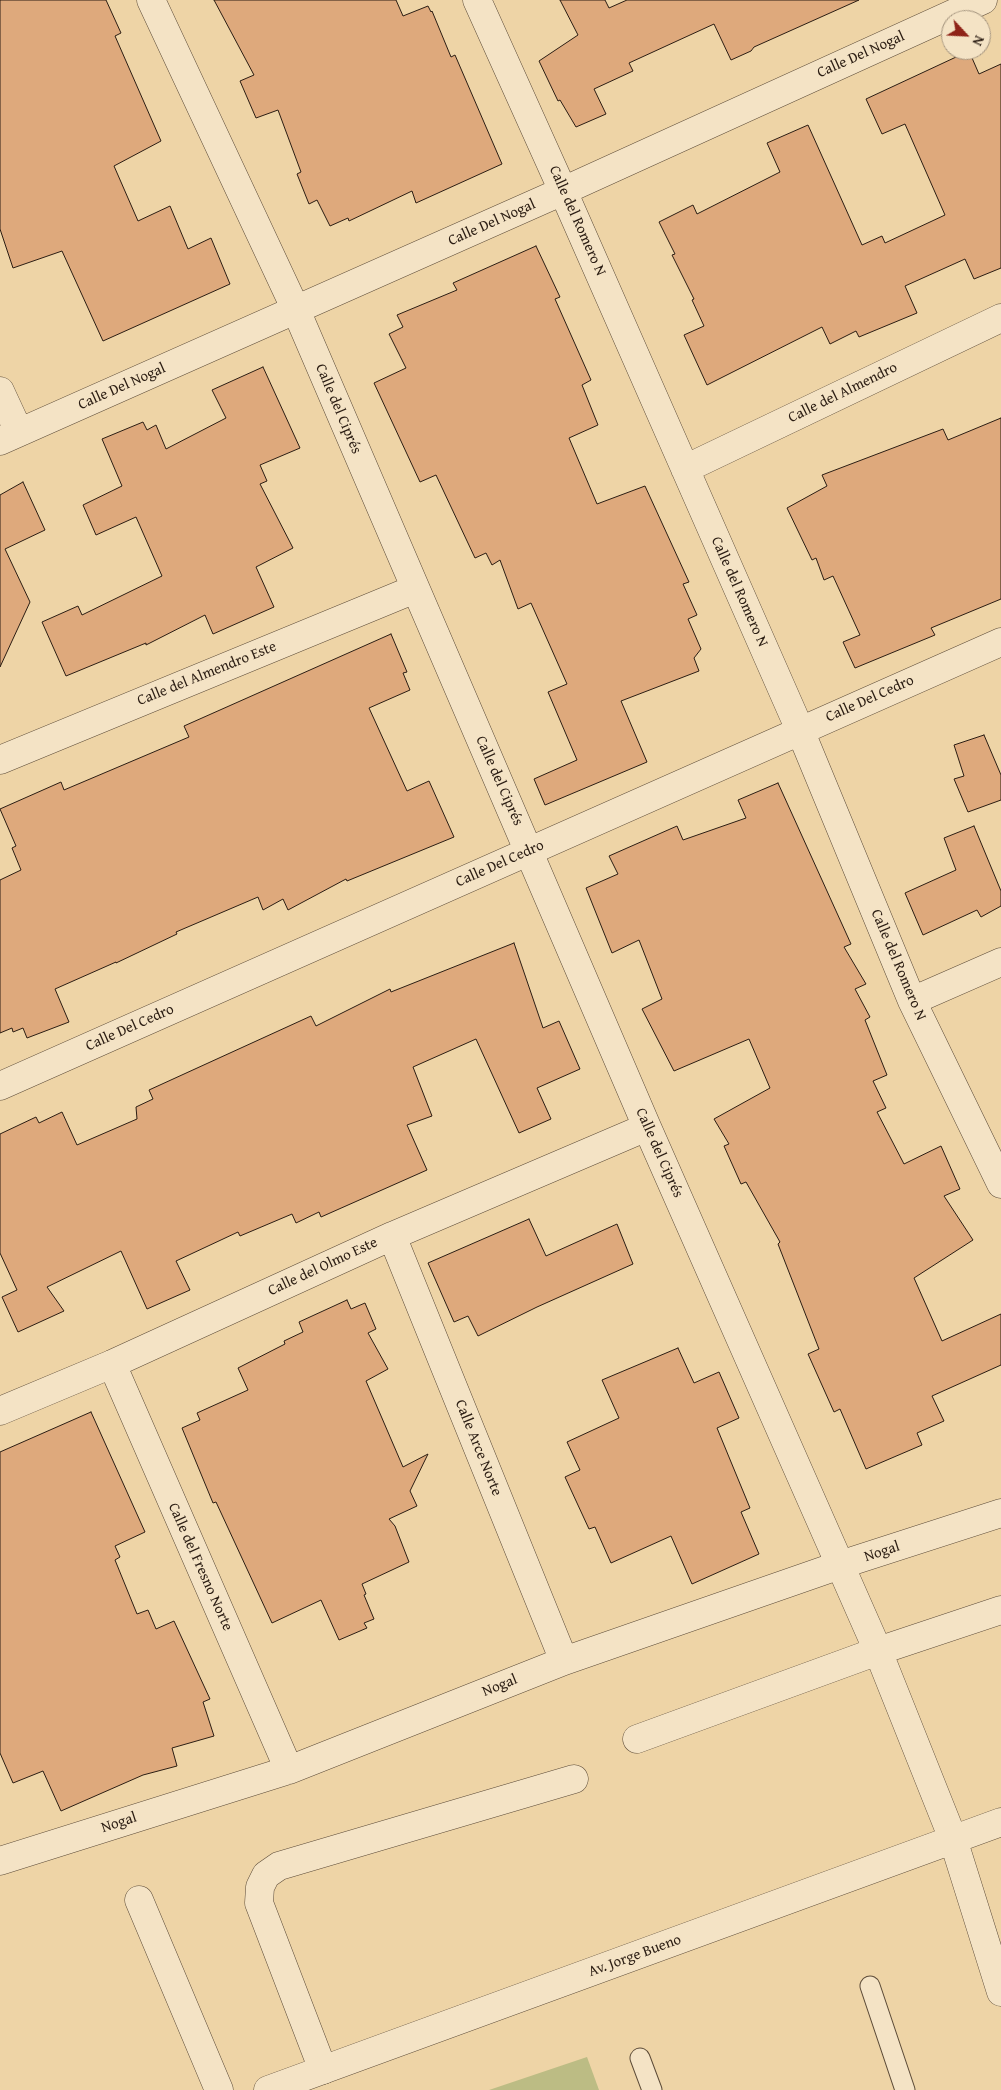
<!DOCTYPE html>
<meta charset="utf-8">
<style>
body{margin:0}
#map{position:relative;width:1001px;height:2090px;overflow:hidden;background:#eed4a6;font-family:"Gentium Book Plus",serif}
canvas{display:block}
.north{position:absolute;left:941px;top:10px;width:50px;height:50px;box-sizing:border-box;background:#f4e3c5;border:1px solid #a4947e;border-radius:50%;rotate:115deg;font-size:14px;font-weight:700;line-height:20px;text-align:center;color:#2b1d13}
.north::after{content:'';display:block;margin:auto;width:18px;height:22px;background:#8f2418;clip-path:polygon(50% 0,100% 100%,50% 72%,0 100%)}
</style>
<div id="map">
<canvas width="1001" height="2090"></canvas>
<div class="north">N</div>
</div>
<script>
const ctx = document.querySelector('canvas').getContext('2d');
ctx.lineJoin = 'round';
function fill(path, color) { ctx.fillStyle = color; ctx.fill(path, 'evenodd'); }
const shape = rows => new Path2D(rows.map(r => 'M' + r).join(''));
function strokePath(path, color, width, dash) { ctx.strokeStyle = color; ctx.lineWidth = width; ctx.lineCap = dash ? 'butt' : 'round'; ctx.setLineDash(dash || []); ctx.stroke(path); }
function drawText(font, color, halo, rows, align = 'center') {
  ctx.font = font + ' "Gentium Book Plus",serif'; ctx.lineWidth = 4; ctx.setLineDash([]); ctx.textBaseline = 'middle'; ctx.strokeStyle = halo; ctx.fillStyle = color; for (const [text, x, y, turn = 0] of rows) {
    ctx.save(); ctx.translate(x, y); ctx.rotate((+turn || 0) * Math.PI / 180); ctx.textAlign = isNaN(turn) ? turn : align; if (halo) ctx.strokeText(text, 0, 0); ctx.fillText(text, 0, 0); ctx.restore();
  }
}
fill(shape([
 [587,2057,599,2090,489,2090]
]), '#bcbc84');
const building = shape([
 [0,0,106,0,121,33,115,36,161,141,114,166,138,221,170,206,188,249,211,238,230,284,103,341,62,251,13,268,0,229,0,0],
 [214,0,396,0,403,16,428,6,431,12,432,11,451,57,455,55,502,164,416,203,412,191,349,221,348,218,330,226,317,200,309,204,297,174,301,172,278,110,256,118,240,81,254,75,214,0],
 [560,0,605,0,609,8,627,0,859,0,754,47,751,51,731,60,714,24,629,63,633,71,594,89,606,114,576,127,560,100,558,101,539,61,578,35,560,0],
 [969,51,979,74,1001,64,1001,268,974,279,965,259,905,286,917,313,859,337,856,331,830,344,822,327,707,385,684,335,704,326,692,300,694,299,672,255,675,254,659,222,693,205,697,214,780,172,767,143,808,125,862,245,882,236,885,243,945,215,905,124,882,134,866,99,969,51],
 [536,246,560,297,555,299,591,380,582,385,598,425,569,438,597,504,645,486,689,582,683,584,697,615,688,619,701,649,694,658,699,671,621,701,647,762,545,805,534,779,577,760,548,692,567,684,531,603,518,609,500,560,492,565,486,553,475,558,436,475,420,482,374,383,406,368,389,334,403,327,397,315,457,290,453,283,536,246],
 [263,367,300,448,260,465,267,481,260,484,293,548,256,567,274,607,213,634,205,615,146,645,146,643,66,676,42,622,78,606,82,615,162,576,136,517,96,535,83,505,122,486,102,439,143,422,147,430,156,425,166,449,226,418,212,390,263,367],
 [1001,418,1001,599,931,628,935,635,855,668,843,642,860,635,833,576,824,580,816,558,812,560,787,508,827,486,822,475,943,429,948,440,1001,418],
 [23,482,45,530,5,549,30,602,0,667,0,495,23,482],
 [391,634,407,672,403,673,410,690,369,708,407,791,429,781,454,837,347,881,346,879,288,910,283,899,263,910,258,897,176,932,177,934,116,963,116,962,55,989,69,1022,27,1038,23,1028,13,1032,12,1028,0,1033,0,880,21,870,12,848,16,846,0,809,61,782,64,790,189,737,184,726,391,634],
 [984,735,1001,775,1001,800,968,812,954,779,964,776,954,745,984,735],
 [778,783,851,944,844,947,866,984,855,989,870,1017,865,1020,887,1075,873,1081,886,1108,877,1112,904,1164,941,1146,960,1189,944,1196,973,1240,914,1278,942,1341,1001,1314,1001,1365,932,1396,944,1421,917,1433,922,1445,866,1469,840,1409,834,1412,808,1354,819,1349,778,1244,780,1242,746,1182,741,1184,724,1146,729,1144,714,1119,770,1088,749,1039,674,1071,642,1009,662,999,639,940,612,953,586,888,618,874,609,856,677,826,683,840,746,818,738,800,778,783],
 [974,826,1001,891,1001,906,981,917,977,910,923,935,905,893,956,870,944,838,974,826],
 [514,943,543,1028,559,1021,580,1069,537,1088,551,1119,519,1133,476,1039,413,1067,432,1116,407,1125,427,1170,321,1217,319,1212,296,1223,292,1214,240,1236,238,1232,176,1261,190,1290,147,1309,121,1251,47,1287,64,1311,18,1332,2,1297,17,1290,0,1253,0,1134,36,1117,39,1123,62,1112,77,1145,137,1119,136,1107,153,1099,149,1090,311,1016,316,1026,390,989,391,992,514,943],
 [529,1219,546,1256,617,1224,633,1264,537,1307,478,1336,468,1316,454,1322,428,1263,529,1219],
 [347,1300,351,1309,365,1303,376,1329,368,1333,388,1369,366,1381,403,1467,428,1454,410,1491,417,1506,389,1519,395,1526,409,1562,362,1584,366,1594,364,1595,374,1619,364,1623,367,1628,339,1640,321,1600,272,1623,216,1502,213,1503,182,1428,200,1420,197,1413,248,1390,238,1368,285,1344,284,1341,303,1332,299,1322,347,1300],
 [678,1348,694,1383,719,1372,739,1418,717,1428,750,1508,741,1512,759,1554,692,1584,671,1536,611,1563,595,1527,589,1529,565,1477,580,1470,567,1442,619,1418,602,1380,678,1348],
 [91,1412,145,1532,115,1546,120,1557,115,1560,137,1614,148,1610,156,1629,174,1621,210,1699,203,1702,214,1736,172,1748,177,1766,143,1775,61,1811,43,1771,13,1783,0,1753,0,1452,91,1412]
]);
fill(building, '#dea97c');
strokePath(building, '#2b1d13', 1);
const service = shape([
 [870,1986,905,2090],
 [640,2058,652,2090]
]);
const minor = shape([
 [151,0,296,310,647,1127,878,1651,637,1739],
 [477,0,563,191,800,730,912,1001,1001,1184],
 [0,391,19,432],
 [0,441,563,191,983,0],
 [685,469,1001,318],
 [0,760,415,589],
 [912,1001,1001,962],
 [0,1086,1001,642],
 [392,1236,564,1661],
 [112,1364,289,1770],
 [0,1411,112,1364,392,1236,647,1127],
 [953,1839,878,1651,1001,1610],
 [0,1861,289,1770,564,1661,840,1565,1001,1513],
 [139,1900,219,2090],
 [323,2070,259,1903,260,1887,266,1875,279,1866,574,1779]
]);
const tertiary = shape([
 [953,1839,1001,1992],
 [268,2090,1001,1822]
]);
strokePath(service, '#5c4b38', 21);
strokePath(minor, '#5c4b38', 29);
strokePath(tertiary, '#5c4b38', 29);
strokePath(service, '#f4e3c5', 19);
strokePath(minor, '#f4e3c5', 28);
strokePath(tertiary, '#f4e3c5', 28);
drawText('15px', '#2b1d13', '#f4e3c5', [
 ["Calle Del Nogal",861,55,-24],
 ["Calle del Romero N",577,221,66],
 ["Calle Del Nogal",492,223,-24],
 ["Calle Del Nogal",122,387,-24],
 ["Calle del Almendro",843,393,-26],
 ["Calle del Ciprés",338,409,67],
 ["Calle del Romero N",739,592,66],
 ["Calle del Almendro Este",207,674,-22],
 ["Calle Del Cedro",870,699,-24],
 ["Calle del Ciprés",499,781,66],
 ["Calle Del Cedro",500,864,-24],
 ["Calle del Romero N",898,965,67],
 ["Calle Del Cedro",130,1028,-24],
 ["Calle del Ciprés",659,1153,66],
 ["Calle del Olmo Este",323,1267,-25],
 ["Calle Arce Norte",478,1448,68],
 ["Nogal",882,1552,-18],
 ["Calle del Fresno Norte",200,1567,66],
 ["Nogal",500,1686,-22],
 ["Nogal",119,1823,-18],
 ["Av. Jorge Bueno",635,1956,-20]
]);
</script>
